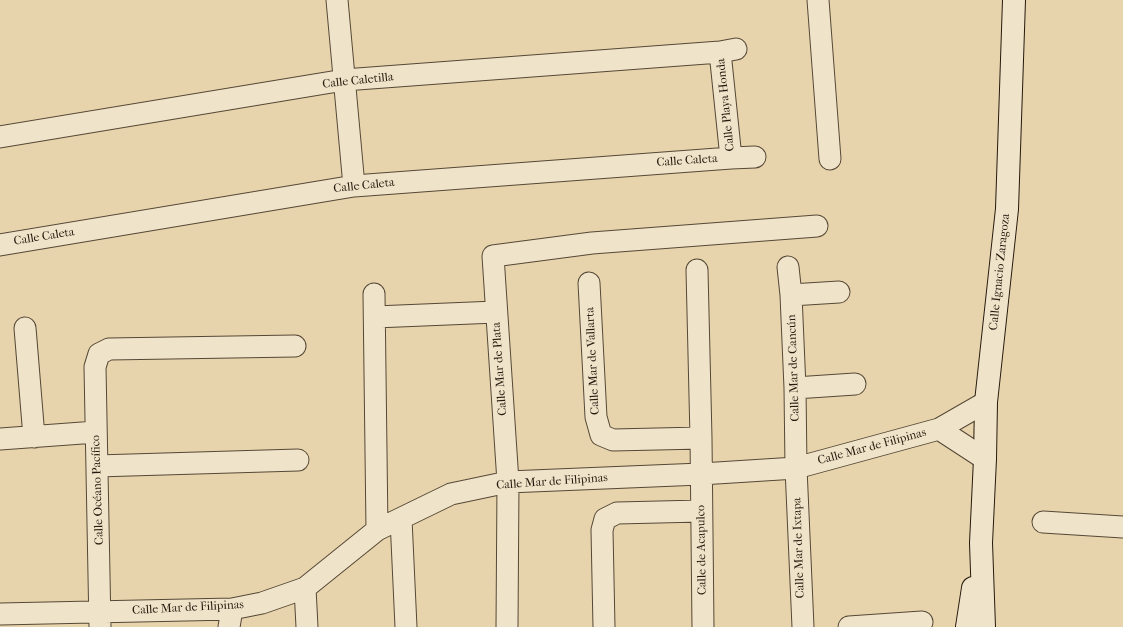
<!DOCTYPE html>
<meta charset="utf-8">
<style>
body{margin:0}
canvas{display:block;background:#e7d4ac}
</style>
<canvas width="1123" height="627"></canvas>
<script>
const ctx = document.querySelector('canvas').getContext('2d');
ctx.lineJoin = 'round';
const shape = rows => new Path2D(rows.map(r => 'M' + r).join(''));
function strokePath(path, color, width, dash) { ctx.strokeStyle = color; ctx.lineWidth = width; ctx.lineCap = dash ? 'butt' : 'round'; ctx.setLineDash(dash || []); ctx.stroke(path); }
function drawText(font, color, halo, rows, align = 'center') {
  ctx.font = font + ' "IM FELL French Canon",serif'; ctx.lineWidth = 3; ctx.setLineDash([]); ctx.textBaseline = 'middle'; ctx.strokeStyle = halo; ctx.fillStyle = color; for (const [text, x, y, turn = 0] of rows) {
    ctx.save(); ctx.translate(x, y); ctx.rotate((+turn || 0) * Math.PI / 180); ctx.textAlign = isNaN(turn) ? turn : align; if (halo) ctx.strokeText(text, 0, 0); ctx.fillText(text, 0, 0); ctx.restore();
  }
}
const minor = shape([
 [337,0,354,186],
 [818,0,830,159],
 [720,52,731,158],
 [0,137,344,80,720,52,736,49],
 [0,245,354,186,731,158,755,157],
 [788,267,791,295,795,388,796,468,803,627],
 [697,270,701,438,703,627],
 [589,283,596,417,601,435,613,440,701,438],
 [374,294,377,530],
 [791,295,839,292],
 [375,317,496,312],
 [25,328,34,437],
 [795,388,855,384],
 [939,429,985,459],
 [0,439,96,432],
 [97,466,298,460],
 [401,519,406,627],
 [1043,522,1123,527],
 [305,588,307,627],
 [0,614,232,609,262,603,305,588,377,530,451,494,508,482,701,474,796,468,939,429,986,402],
 [100,627,95,367,99,354,109,349,295,346],
 [229,627,232,609],
 [507,627,508,482,493,256,592,243,817,226],
 [604,627,602,530,605,519,617,513,701,511],
 [849,627,922,622]
]);
const secondary = shape([
 [967,627,973,588],
 [984,627,981,543,985,459,986,402,1007,209,1014,0]
]);
strokePath(minor, '#564836', 23);
strokePath(secondary, '#261a0e', 24);
strokePath(minor, '#efe3c9', 21);
strokePath(secondary, '#efe3c9', 22);
drawText('12px', '#261a0e', '#efe3c9', [
 ["Calle Caletilla",358,81,-6],
 ["Calle Playa Honda",726,105,-96],
 ["Calle Caleta",687,161,-4],
 ["Calle Caleta",364,186,-6],
 ["Calle Caleta",44,237,-9],
 ["Calle Ignacio Zaragoza",1000,272,-84],
 ["Calle Mar de Vallarta",593,361,-93],
 ["Calle Mar de Cancún",794,368,-92],
 ["Calle Mar de Plata",500,369,-94],
 ["Calle Mar de Filipinas",872,447,-15],
 ["Calle Mar de Filipinas",552,482,-4],
 ["Calle Océano Pacífico",98,490,-92],
 ["Calle Mar de Ixtapa",799,548,-92],
 ["Calle de Acapulco",702,550,-91],
 ["Calle Mar de Filipinas",188,608,-3]
]);
</script>
